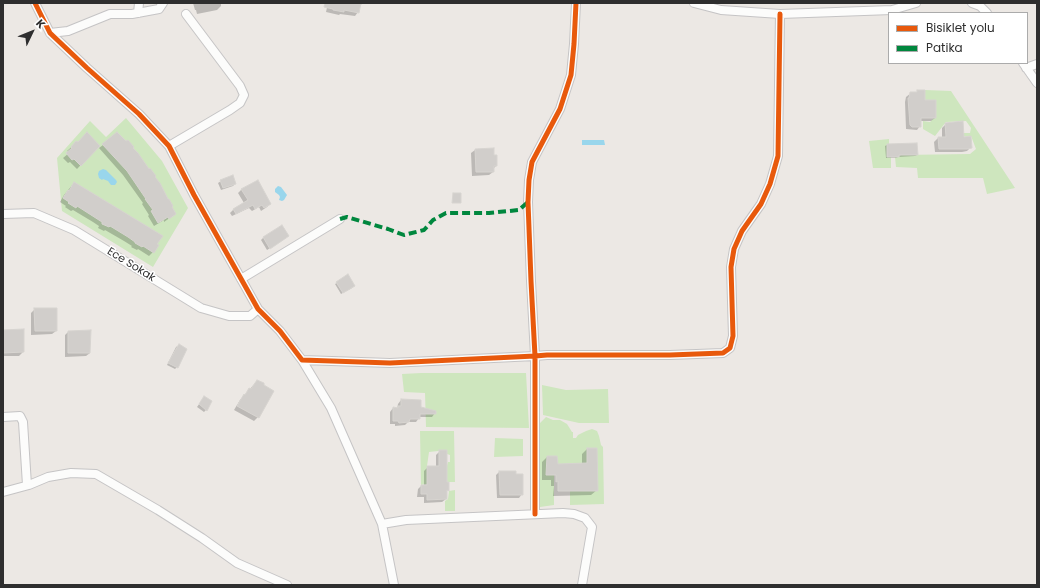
<!DOCTYPE html>
<style>
body{margin:0}
#map{position:relative;width:1040px;height:588px;overflow:hidden;background:#ece8e4;font-family:Poppins,sans-serif}
canvas{display:block}
.frame{position:absolute;inset:0;border:4px solid #2e2e2e;pointer-events:none}
.legend{position:absolute;left:888px;top:12px;width:140px;height:52px;box-sizing:border-box;background:#fff;border:1px solid #ababab;margin:0;padding:5px 7px;list-style:none;font-size:12px;color:#2e2e2e}
.legend li{display:flex;align-items:center;gap:8px;height:20px}
.legend b{width:20px;border:1px solid #ababab}
.north{position:absolute;left:12px;top:12px;width:40px;height:40px;-webkit-text-stroke:3px #fff;paint-order:stroke;rotate:47deg;font-size:11px;font-weight:700;line-height:16px;text-align:center;color:#2e2e2e}
.north::after{content:'';display:block;margin:auto;width:14px;height:18px;background:#2e2e2e;clip-path:polygon(50% 0,100% 100%,50% 72%,0 100%)}
</style>
<div id="map">
<canvas width="1040" height="588"></canvas>
<div class="frame"></div>
<ul class="legend">
<li><b style="height:5px;background:#e8590c"></b>Bisiklet yolu</li>
<li><b style="height:5px;background:#00873e"></b>Patika</li>
</ul>
<div class="north">K</div>
</div>
<script>
const ctx = document.querySelector('canvas').getContext('2d');
ctx.lineJoin = 'round';
function fill(path, color) { ctx.fillStyle = color; ctx.fill(path, 'evenodd'); }
const shape = rows => new Path2D(rows.map(r => 'M' + r).join(''));
function strokePath(path, color, width, dash) { ctx.strokeStyle = color; ctx.lineWidth = width; ctx.lineCap = dash ? 'butt' : 'round'; ctx.setLineDash(dash || []); ctx.stroke(path); }
function drawText(font, color, halo, rows, align = 'center') {
  ctx.font = font + ' Poppins,sans-serif'; ctx.lineWidth = 3; ctx.setLineDash([]); ctx.textBaseline = 'middle'; ctx.strokeStyle = halo; ctx.fillStyle = color; for (const [text, x, y, turn = 0] of rows) {
    ctx.save(); ctx.translate(x, y); ctx.rotate((+turn || 0) * Math.PI / 180); ctx.textAlign = isNaN(turn) ? turn : align; if (halo) ctx.strokeText(text, 0, 0); ctx.fillText(text, 0, 0); ctx.restore();
  }
}
fill(shape([
 [925,90,951,91,1015,188,987,194,983,178,918,178,917,168,896,167,895,157,899,157,901,155,970,154,976,149,971,136,961,137,961,133,970,133,971,128,966,121,946,122,935,136,923,129,923,121,930,122,935,117,936,100,928,100,927,103,921,105],
 [126,118,162,161,188,208,153,267,62,211,57,158,90,121,106,137],
 [889,139,889,144,887,144,887,157,891,157,891,168,873,168,869,141],
 [421,373,526,373,529,428,426,427,425,393,404,392,402,374],
 [542,385,566,390,608,389,609,423,579,423,543,415],
 [546,417,553,420,560,420,567,424,572,432,573,432,573,438,576,438,578,435,586,431,592,429,597,431,599,436,601,445,603,447,604,504,570,505,570,491,559,491,558,482,556,482,556,475,554,475,554,505,540,507,540,423],
 [420,431,454,431,455,482,447,482,447,466,448,462,450,462,450,455,447,454,447,450,429,452,427,466,427,484,421,485],
 [495,438,523,439,523,456,494,457],
 [455,490,455,511,445,511,445,501,448,499,449,491]
]), '#cee6be');
fill(shape([
 [582,140,604,140,605,145,582,145],
 [103,169,106,170,116,180,117,182,115,185,111,185,108,181,103,179,102,180,99,178,98,174,99,171],
 [278,186,281,187,287,195,284,200,282,201,279,200,280,197,279,195,275,192,275,189]
]), '#99d6ec');
fill(shape([
 [193,3,222,3,221,4,221,6,217,10,197,14,196,10,195,10],
 [328,3,362,3,359,9,358,12,355,16,340,14,339,15,326,12],
 [918,91,935,118,931,121,920,121,920,126,917,130,906,129,905,102,906,97,911,93,916,93],
 [946,124,963,138,971,147,967,151,962,152,935,152,934,142,938,138,942,138,942,128],
 [77,142,99,146,77,169,70,162,68,163,63,158,69,153,67,151],
 [103,145,132,148,154,177,171,207,171,217,164,222,164,220,154,226,148,216,149,215,142,204,143,203,123,175,99,148],
 [887,145,917,155,915,156,898,157,896,158,886,158,885,146],
 [475,150,496,166,493,169,493,172,489,175,472,176,471,153],
 [221,181,235,184,233,186,221,190,218,183],
 [257,181,270,204,267,207,261,211,259,207,252,211,249,208,232,216,230,213,234,209,244,203,238,193,241,190],
 [74,183,156,245,153,252,149,256,138,249,137,250,131,247,132,246,124,241,105,230,104,231,98,228,99,226,93,222,73,210,71,211,65,207,66,206,60,202,64,195],
 [263,238,286,238,267,250,261,240],
 [337,283,352,288,341,294,335,284],
 [35,309,56,331,52,334,31,335,31,313],
 [3,331,23,352,19,356,3,356],
 [68,332,90,353,86,356,65,357,65,335],
 [179,345,177,367,175,369,167,365,176,347],
 [257,381,258,417,254,421,234,410,240,400],
 [204,397,211,401,206,410,204,412,197,407],
 [401,400,420,408,435,413,432,417,419,417,419,418,416,422,408,422,405,425,395,426,395,424,390,424,390,412,393,408,397,409,398,404],
 [587,449,597,490,591,495,553,496,554,486,551,486,551,480,542,480,542,462,547,457,557,465,582,464,582,454],
 [440,451,448,490,446,492,446,499,442,502,424,503,424,497,417,497,418,489,421,486,424,486,424,471,428,467,436,467,436,455],
 [499,472,515,475,522,494,519,498,497,498,496,475]
]), '#0003');
const building = shape([
 [325,3,361,3,359,13,344,10,344,12,333,10,333,9,324,7,325,3],
 [917,90,925,90,925,100,936,100,936,118,921,118,921,127,912,127,910,125,908,98,909,98,910,92,917,92,917,90],
 [963,121,964,137,971,136,972,148,967,149,939,149,938,137,946,137,945,123,963,121],
 [87,132,100,146,81,166,74,159,72,160,66,153,72,148,71,147,76,141,78,142,87,132],
 [117,132,126,141,128,140,134,147,133,148,138,153,149,169,150,168,156,176,155,177,160,183,168,199,169,199,173,206,172,207,176,214,169,219,168,217,158,223,151,211,153,210,145,199,146,199,127,171,102,144,117,132],
 [917,143,918,155,899,155,899,157,887,157,887,144,917,143],
 [494,148,494,155,497,155,497,166,494,166,494,172,476,172,475,149,494,148],
 [233,175,236,184,223,188,220,180,233,175],
 [258,180,271,204,264,208,262,205,255,209,253,205,236,214,233,209,248,200,241,189,258,180],
 [74,182,163,236,157,244,159,245,154,253,143,246,142,247,135,243,135,242,128,237,110,226,109,227,102,224,102,222,77,206,76,208,68,203,69,202,63,198,68,190,69,191,74,182],
 [453,193,461,193,461,203,452,203,453,193],
 [282,225,289,236,270,249,263,237,282,225],
 [348,274,355,286,343,293,336,282,348,274],
 [34,308,57,308,57,331,35,331,34,308],
 [24,329,24,352,3,353,3,330,24,329],
 [91,330,90,353,68,353,68,331,91,330],
 [179,344,187,349,178,368,168,363,179,344],
 [257,380,264,383,264,385,274,391,259,418,237,406,244,394,245,395,249,388,251,389,257,380],
 [204,396,212,401,207,411,199,404,204,396],
 [401,399,421,400,421,407,436,411,436,414,420,414,420,419,410,419,409,422,399,423,398,421,393,421,393,407,398,408,398,406,401,406,401,399],
 [587,448,597,448,598,491,558,491,558,481,556,482,556,475,546,475,547,456,557,456,558,464,587,463,587,448],
 [439,450,447,450,447,482,449,482,449,491,447,490,447,499,427,500,427,494,421,494,421,485,427,485,427,466,439,466,439,450],
 [499,471,516,471,516,474,523,474,523,495,500,495,499,471]
]);
fill(building, '#d1cecb');
strokePath(building, '#d7d4d0', 1);
const minor = shape([
 [35,3,50,33,87,68,139,114,169,146,194,195,258,309,280,331,302,360,390,363,535,356,547,355,670,355,723,353,730,348,733,336,731,267,734,249,742,231,761,204,770,184,778,156,780,14],
 [694,3,721,10,780,14,892,10,916,3],
 [972,3,980,6,987,13],
 [138,13,139,3],
 [50,33,68,31,110,14,132,14,159,9,163,3],
 [1023,63,1037,83],
 [1026,68,1037,64],
 [169,146,230,110,240,103,244,95,240,86,186,14],
 [3,214,34,213,74,230,201,308,229,316,250,316,258,309],
 [241,279,340,219],
 [302,360,331,408,382,524,406,520,563,513,574,514,585,518,592,527,582,585],
 [3,417,20,416,23,422,27,485],
 [3,492,29,485,48,477,71,473,96,474,158,510,202,538,237,563,287,585],
 [535,514,535,356,531,281,528,202,529,180,532,162,560,109,571,75,574,44,576,3],
 [382,524,394,585]
]);
strokePath(minor, '#c5c4c5', 10);
strokePath(minor, '#fcfcfb', 8);
strokePath(shape([
 [340,219,347,217,388,229,404,235,424,230,433,220,446,213,489,213,519,210,528,202]
]), '#00873e', 4, [8, 4]);
strokePath(shape([
 [35,3,50,33,87,68,139,114,169,146,194,195,258,309,280,331,302,360,390,363,535,356,547,355,670,355,723,353,730,348,733,336,731,267,734,249,742,231,761,204,770,184,778,156,780,14],
 [535,514,535,356,531,281,528,202,529,180,532,162,560,109,571,75,574,44,576,3]
]), '#e8590c', 5);
drawText('11px', '#2e2e2e', '#fff', [
 ["Ece Sokak",131,265,32]
]);
</script>
